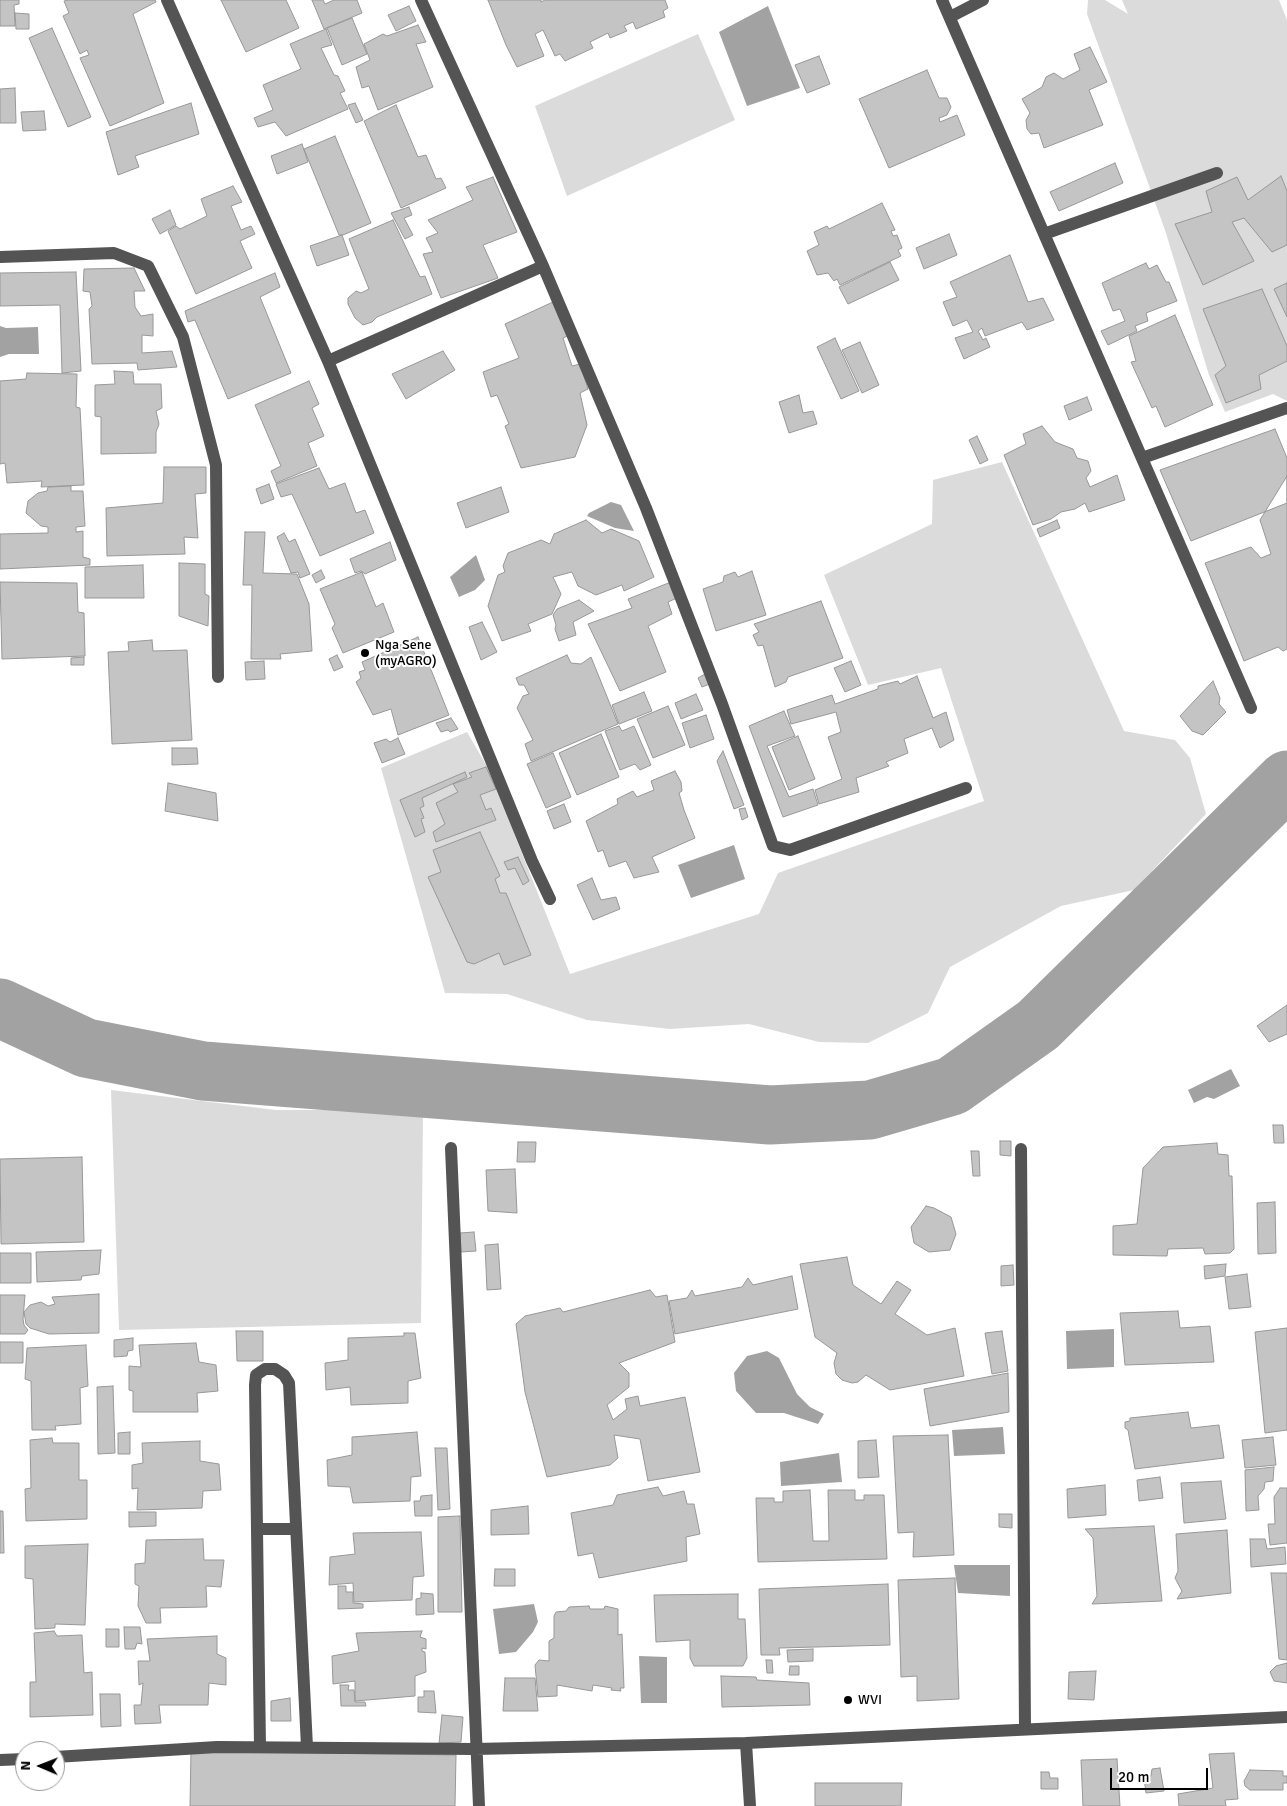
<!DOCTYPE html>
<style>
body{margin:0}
#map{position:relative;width:1287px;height:1806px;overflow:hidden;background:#fff;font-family:Signika,sans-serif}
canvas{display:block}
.north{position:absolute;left:15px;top:1741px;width:50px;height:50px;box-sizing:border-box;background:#fff;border:1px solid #999;border-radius:50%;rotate:271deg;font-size:14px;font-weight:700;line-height:20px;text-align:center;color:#000}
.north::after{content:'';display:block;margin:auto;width:18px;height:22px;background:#000;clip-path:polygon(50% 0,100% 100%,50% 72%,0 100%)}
.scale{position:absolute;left:1110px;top:1768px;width:98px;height:22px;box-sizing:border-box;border:2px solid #000;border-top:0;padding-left:6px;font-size:15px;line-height:18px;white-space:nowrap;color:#000;-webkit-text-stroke:4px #fff;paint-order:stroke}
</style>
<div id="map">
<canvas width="1287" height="1806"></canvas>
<div class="north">N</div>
<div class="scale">20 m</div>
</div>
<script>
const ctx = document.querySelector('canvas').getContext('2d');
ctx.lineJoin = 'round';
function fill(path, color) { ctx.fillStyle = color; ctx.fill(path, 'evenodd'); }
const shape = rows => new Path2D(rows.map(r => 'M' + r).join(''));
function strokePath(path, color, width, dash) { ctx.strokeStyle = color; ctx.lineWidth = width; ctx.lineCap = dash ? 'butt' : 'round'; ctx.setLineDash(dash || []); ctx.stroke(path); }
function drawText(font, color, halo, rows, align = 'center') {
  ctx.font = font + ' Signika,sans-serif'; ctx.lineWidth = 4; ctx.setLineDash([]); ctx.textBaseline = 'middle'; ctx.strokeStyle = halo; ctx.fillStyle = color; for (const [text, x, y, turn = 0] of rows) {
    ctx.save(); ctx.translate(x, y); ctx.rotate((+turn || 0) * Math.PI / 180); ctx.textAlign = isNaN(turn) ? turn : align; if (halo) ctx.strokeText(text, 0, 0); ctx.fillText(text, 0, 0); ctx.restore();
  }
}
fill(shape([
 [1088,0,1105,0,1128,14,1122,0,1279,0,1287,20,1287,401,1273,394,1225,412,1209,375,1165,230,1087,14],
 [698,34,735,120,567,196,535,106],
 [1002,462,1124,731,1175,740,1190,758,1206,814,1134,890,1061,906,950,967,928,1013,868,1043,819,1042,749,1024,670,1029,587,1020,507,994,445,993,381,768,467,732,496,782,517,841,570,974,759,914,778,873,984,801,941,668,868,685,824,575,932,524,933,480],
 [111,1090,276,1110,423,1110,421,1323,119,1330]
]), '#dbdbdb');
fill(shape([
 [768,6,800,88,747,106,719,32],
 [0,326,6,328,38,327,39,354,9,354,0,357],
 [611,502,621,505,634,531,615,528,587,516,589,513],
 [476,555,485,580,475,590,459,597,450,577],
 [734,845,745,879,691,898,678,865],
 [1231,1069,1240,1086,1214,1099,1207,1097,1194,1103,1188,1090],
 [1114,1329,1114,1367,1067,1369,1066,1331],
 [767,1351,779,1358,797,1394,810,1407,824,1414,818,1424,784,1413,756,1413,736,1391,734,1373,747,1356],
 [1003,1427,1005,1454,954,1456,952,1430],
 [839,1453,842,1482,781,1486,780,1462],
 [954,1565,1010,1565,1010,1596,958,1593],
 [534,1604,538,1622,533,1632,516,1652,499,1654,493,1609],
 [639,1656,667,1657,667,1703,641,1703]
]), '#a2a2a2');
strokePath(shape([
 [0,1008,86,1048,203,1071,770,1115,870,1110,952,1086,1038,1025,1287,780]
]), '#a2a2a2', 59);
const building = shape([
 [0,0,19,0,19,4,14,5,15,26,0,26,0,0],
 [68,0,155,0,156,2,133,14,164,103,110,126,80,58,89,55,87,50,80,54,63,16,69,13,64,1,68,0],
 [221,0,286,0,299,28,246,52,221,0],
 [312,0,323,0,325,4,334,0,357,0,362,13,324,29,312,0],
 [488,0,541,0,541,2,545,0,665,0,668,8,663,11,665,17,636,29,633,22,624,26,627,31,610,38,608,33,590,42,593,48,565,61,560,54,555,56,543,30,535,34,544,56,517,67,506,45,488,0],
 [409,6,416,21,396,31,388,15,409,6],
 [15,13,29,14,29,29,16,29,15,13],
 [352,18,367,54,342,65,327,28,352,18],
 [418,25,426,42,416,44,433,87,378,110,369,86,362,88,356,67,370,60,364,44,383,34,387,36,418,25],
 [52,28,91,117,68,127,29,38,52,28],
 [326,29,332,45,321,48,334,75,338,76,345,91,340,93,348,109,286,136,275,122,258,127,254,118,273,110,263,85,301,69,290,44,326,29],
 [1090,47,1107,82,1089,90,1103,125,1044,148,1039,133,1031,134,1027,129,1026,120,1030,113,1022,99,1042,87,1046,77,1054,73,1063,79,1080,70,1074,54,1090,47],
 [819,56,830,84,807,93,795,65,819,56],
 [927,70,939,98,947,98,951,107,947,115,939,118,940,122,957,115,965,135,889,168,859,99,927,70],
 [15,88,16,123,0,123,0,89,15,88],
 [191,103,199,134,135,156,139,167,118,175,106,132,191,103],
 [355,103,363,120,356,123,348,105,355,103],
 [396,105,418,157,426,155,436,179,441,178,446,188,401,208,364,121,396,105],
 [44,111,46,130,23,131,21,112,44,111],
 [335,136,371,223,343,235,339,235,304,149,335,136],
 [302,144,308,162,277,174,271,156,302,144],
 [1115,163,1123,183,1059,211,1050,192,1115,163],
 [1281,176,1287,191,1287,245,1272,252,1244,218,1232,222,1254,261,1203,285,1175,224,1212,212,1206,191,1237,177,1248,200,1281,176],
 [493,177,517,232,483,245,498,278,441,298,423,254,433,252,426,238,438,233,428,220,473,200,466,187,493,177],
 [233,186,242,202,231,206,241,230,251,226,255,234,240,241,252,268,196,294,168,231,176,226,180,229,207,216,201,199,233,186],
 [882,203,895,230,891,231,893,236,897,235,902,248,898,250,901,256,840,285,837,279,834,281,828,273,817,275,807,251,819,245,814,232,827,226,829,229,882,203],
 [409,207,412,215,404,218,413,235,405,239,391,213,409,207],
 [170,210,176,225,160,234,152,219,170,210],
 [393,220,420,277,425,276,432,294,377,317,372,322,363,325,355,318,348,304,348,298,356,291,361,293,369,289,349,239,393,220],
 [949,234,957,255,924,269,916,248,949,234],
 [342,235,349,255,317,266,310,246,342,235],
 [1010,255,1028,302,1043,298,1054,320,1027,330,1022,322,985,336,982,328,978,331,983,340,986,338,990,347,964,359,955,338,973,332,967,320,953,326,943,302,957,297,950,282,1010,255],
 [890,262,899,280,848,304,839,287,890,262],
 [1146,263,1149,269,1157,265,1166,282,1169,282,1177,301,1146,313,1148,321,1135,326,1137,331,1108,345,1101,331,1125,321,1120,309,1113,311,1102,283,1146,263],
 [134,268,145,291,134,291,135,307,141,316,153,314,153,336,142,335,142,353,172,351,177,367,138,370,137,363,92,364,89,309,92,306,90,292,83,291,84,269,134,268],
 [76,272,81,371,62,373,60,305,0,306,0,273,76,272],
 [275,273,280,287,260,297,291,373,228,399,195,320,188,322,185,311,275,273],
 [1287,283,1287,317,1274,289,1287,283],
 [1262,289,1287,346,1287,361,1259,375,1261,389,1226,403,1215,375,1226,366,1203,309,1262,289],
 [553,302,570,335,563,338,572,366,580,364,588,389,580,393,587,425,575,457,521,468,505,426,509,424,497,395,491,397,483,372,519,358,505,324,553,302],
 [1175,315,1213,405,1165,427,1156,406,1152,408,1131,362,1136,361,1129,336,1175,315],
 [835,338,859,391,841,399,817,347,835,338],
 [860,342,879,385,862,393,842,350,860,342],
 [443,351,455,370,406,399,392,374,443,351],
 [114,371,133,372,134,384,161,384,162,408,156,411,159,424,156,432,156,453,101,454,101,417,95,416,95,385,115,384,114,371],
 [27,373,77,374,76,407,80,408,84,485,41,487,42,481,7,483,5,463,0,464,0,381,26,379,27,373],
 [309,381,319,404,312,408,324,436,308,443,317,466,276,483,271,471,281,466,255,405,309,381],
 [799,395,803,413,813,411,817,424,789,433,779,402,799,395],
 [1087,397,1092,410,1069,420,1064,406,1087,397],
 [1042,426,1055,442,1073,449,1077,458,1088,461,1091,471,1086,478,1090,487,1117,475,1125,500,1089,512,1085,503,1075,509,1061,512,1051,519,1033,525,1004,455,1026,444,1023,434,1042,426],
 [1275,429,1287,458,1287,503,1191,541,1160,470,1275,429],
 [977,436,988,460,980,464,969,440,977,436],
 [164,467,206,467,206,493,195,494,198,538,184,537,185,554,107,556,106,508,163,503,164,467],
 [319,468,329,489,345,483,356,513,365,510,374,533,320,556,292,494,281,497,276,484,319,468],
 [1287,476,1287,649,1283,651,1278,647,1244,661,1205,563,1251,547,1261,558,1271,554,1260,520,1287,476],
 [269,484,274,499,261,504,256,489,269,484],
 [71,486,71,491,83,491,85,526,76,527,76,532,83,531,83,557,90,559,90,565,0,569,0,534,48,533,48,527,41,526,26,513,28,501,38,493,47,491,48,487,71,486],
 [501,487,509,512,466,528,457,503,501,487],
 [586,520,602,533,611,529,639,541,654,577,624,591,622,585,596,595,578,586,572,572,553,577,561,594,552,614,528,624,531,631,502,641,488,606,498,575,505,572,503,566,508,553,541,540,550,544,554,534,586,520],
 [1057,520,1060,528,1040,537,1037,529,1057,520],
 [245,532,265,532,263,573,297,574,309,604,312,651,280,654,281,659,251,659,252,585,243,585,245,532],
 [284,533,289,542,295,539,310,574,300,578,298,572,291,573,277,537,284,533],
 [390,542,396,560,365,574,361,571,355,573,350,559,390,542],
 [179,563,205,564,205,594,209,596,208,626,179,616,179,563],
 [143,565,144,598,85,598,85,567,143,565],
 [321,570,325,578,316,583,312,575,321,570],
 [752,571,766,615,716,631,703,589,723,582,724,576,735,572,738,577,752,571],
 [362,572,376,607,383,603,394,632,343,653,332,628,335,624,320,589,362,572],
 [0,582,77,583,78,612,84,613,85,656,2,659,0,582],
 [671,582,677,598,668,602,672,614,648,626,666,672,620,691,588,624,632,608,628,599,671,582],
 [579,600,594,611,573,622,576,635,559,641,555,629,556,625,553,615,557,609,579,600],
 [821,601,843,658,788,677,786,682,775,687,763,645,758,646,753,635,759,632,754,624,821,601],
 [482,622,497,652,481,660,469,627,482,622],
 [418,637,449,715,398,735,391,709,373,715,356,682,361,678,359,672,365,670,362,662,418,637],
 [152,640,153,651,187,650,192,740,112,744,108,652,129,651,128,642,152,640],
 [337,655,343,667,334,671,329,659,337,655],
 [567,655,571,663,581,664,591,657,618,724,531,761,525,744,533,740,517,708,523,696,529,694,524,685,519,685,516,678,567,655],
 [84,657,84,665,71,665,71,658,84,657],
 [264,661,265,679,246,680,245,662,264,661],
 [851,661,861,685,845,692,834,668,851,661],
 [705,674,710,684,702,687,698,678,705,674],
 [917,676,933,718,946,712,954,740,940,748,932,728,904,739,908,753,886,762,889,766,856,778,859,792,819,804,815,790,842,779,828,737,841,732,836,712,791,724,787,710,832,695,835,704,878,689,878,686,898,681,900,684,917,676],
 [1213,681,1220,698,1219,704,1226,712,1203,735,1192,731,1180,716,1213,681],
 [644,692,652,711,619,724,612,705,644,692],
 [696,694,703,710,681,719,675,703,696,694],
 [668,706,685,745,653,758,637,719,668,706],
 [784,711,795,736,767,746,789,797,813,789,818,805,783,817,749,726,784,711],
 [706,715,714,739,690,748,682,723,706,715],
 [451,718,458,729,450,732,448,730,441,732,436,723,451,718],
 [619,726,622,731,634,726,651,765,640,770,635,764,620,770,605,731,619,726],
 [601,734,619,777,577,795,559,753,601,734],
 [798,736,815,779,789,790,772,747,798,736],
 [398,738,405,754,382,763,374,743,386,739,390,742,398,738],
 [172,748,197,748,198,764,172,765,172,748],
 [723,751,744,805,734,809,717,761,723,751],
 [553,753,571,797,546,808,527,764,553,753],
 [486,767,496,789,480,795,486,810,491,808,496,820,436,842,433,832,445,824,436,803,458,792,453,784,472,777,469,773,486,767],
 [675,771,681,782,682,791,679,793,684,810,695,838,652,857,659,872,634,878,626,861,609,867,603,850,598,852,586,821,618,804,617,799,633,791,637,797,654,790,651,781,675,771],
 [465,772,467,777,422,798,424,806,420,808,424,818,421,819,425,832,415,837,400,800,465,772],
 [168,783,216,793,218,821,165,811,168,783],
 [564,804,571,822,554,829,547,811,564,804],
 [745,808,748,817,742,820,739,809,745,808],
 [480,832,500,876,495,879,500,893,506,893,531,955,504,965,499,953,474,964,467,962,428,877,441,872,433,850,480,832],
 [518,857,529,881,523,885,515,868,508,870,504,862,518,857],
 [592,878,601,900,616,897,620,909,593,920,577,885,592,878],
 [1287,1005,1287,1034,1269,1042,1257,1026,1287,1005],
 [1273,1125,1283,1125,1284,1143,1274,1143,1273,1125],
 [1000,1141,1011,1141,1011,1156,1000,1155,1000,1141],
 [518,1142,536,1142,535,1162,517,1162,518,1142],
 [1217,1143,1218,1154,1228,1155,1229,1176,1232,1176,1234,1249,1230,1253,1205,1254,1203,1248,1168,1249,1167,1256,1113,1255,1113,1226,1137,1224,1143,1168,1163,1147,1217,1143],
 [971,1151,979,1151,980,1176,973,1176,971,1151],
 [82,1157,84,1242,1,1244,0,1159,82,1157],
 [515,1169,517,1213,488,1211,486,1170,515,1169],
 [1275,1202,1276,1253,1258,1254,1257,1203,1275,1202],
 [926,1206,934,1208,951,1217,956,1234,950,1250,929,1252,914,1243,911,1227,926,1206],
 [474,1232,476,1251,461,1252,460,1233,474,1232],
 [498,1244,501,1289,487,1290,485,1245,498,1244],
 [101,1250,99,1274,82,1276,81,1280,37,1282,36,1252,101,1250],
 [0,1253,31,1253,31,1283,0,1283,0,1253],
 [847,1257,853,1285,881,1304,897,1281,911,1290,895,1314,927,1335,955,1328,964,1376,890,1390,866,1375,858,1382,852,1383,842,1380,836,1374,834,1363,837,1353,815,1337,800,1264,847,1257],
 [1226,1264,1225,1276,1205,1279,1204,1266,1226,1264],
 [1013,1265,1014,1285,1001,1286,1001,1266,1013,1265],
 [1247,1274,1251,1307,1229,1309,1225,1277,1247,1274],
 [792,1276,798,1309,675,1334,669,1301,687,1298,692,1290,695,1296,742,1287,748,1278,753,1285,792,1276],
 [650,1290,656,1297,667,1295,675,1342,619,1363,629,1373,629,1387,607,1405,613,1420,627,1409,625,1399,638,1396,640,1406,685,1397,700,1472,648,1481,640,1439,614,1435,618,1458,610,1465,547,1477,525,1392,516,1324,525,1316,560,1308,563,1312,650,1290],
 [99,1294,99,1333,49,1334,30,1328,26,1324,24,1312,30,1305,41,1302,48,1306,55,1304,52,1297,99,1294],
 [0,1295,25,1295,23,1319,24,1325,28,1330,25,1334,0,1334,0,1295],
 [1178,1311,1180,1328,1210,1326,1214,1362,1125,1365,1120,1313,1178,1311],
 [1287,1328,1287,1430,1265,1433,1255,1332,1287,1328],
 [236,1331,263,1331,263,1361,237,1361,236,1331],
 [1002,1331,1008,1371,992,1374,985,1333,1002,1331],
 [404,1333,415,1333,421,1378,408,1381,408,1403,351,1405,350,1387,326,1390,325,1363,348,1360,348,1338,404,1336,404,1333],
 [133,1338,133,1350,128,1351,127,1356,114,1357,114,1340,133,1338],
 [0,1342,23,1342,23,1363,0,1363,0,1342],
 [196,1343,199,1362,216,1365,218,1391,197,1393,198,1412,133,1412,133,1391,129,1390,129,1366,141,1367,139,1345,196,1343],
 [86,1345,88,1386,80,1388,81,1424,55,1426,56,1430,32,1430,31,1381,25,1379,27,1348,86,1345],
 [1008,1373,1009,1412,930,1426,924,1389,1008,1373],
 [113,1386,115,1453,98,1454,97,1387,113,1386],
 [1188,1412,1191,1428,1219,1425,1224,1458,1135,1469,1128,1430,1125,1428,1125,1422,1130,1421,1130,1418,1188,1412],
 [130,1432,130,1454,118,1454,118,1433,130,1432],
 [417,1432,421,1476,411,1477,410,1501,353,1503,350,1487,328,1486,327,1460,352,1455,352,1437,417,1432],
 [948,1435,954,1555,913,1557,914,1532,898,1533,893,1436,948,1435],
 [1273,1437,1276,1465,1245,1468,1242,1440,1273,1437],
 [52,1438,53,1443,79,1443,79,1480,87,1480,87,1519,26,1521,25,1489,31,1488,30,1440,52,1438],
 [876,1440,879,1477,858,1478,858,1441,876,1440],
 [200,1441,200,1461,219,1464,221,1490,203,1491,202,1508,137,1510,138,1488,132,1489,132,1465,143,1463,142,1443,200,1441],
 [435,1448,447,1448,450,1509,438,1510,435,1448],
 [1274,1467,1273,1481,1265,1482,1264,1489,1258,1496,1259,1510,1246,1511,1245,1470,1274,1467],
 [1160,1477,1163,1498,1139,1501,1137,1480,1160,1477],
 [1221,1481,1226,1519,1184,1523,1181,1483,1221,1481],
 [1105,1485,1106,1515,1068,1518,1067,1489,1105,1485],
 [658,1487,663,1496,684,1491,687,1504,694,1504,700,1534,686,1537,687,1561,599,1578,593,1553,578,1556,571,1513,613,1505,617,1495,658,1487],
 [1280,1488,1287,1488,1287,1543,1270,1545,1268,1524,1275,1524,1274,1497,1280,1488],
 [810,1490,813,1541,829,1541,828,1490,855,1490,855,1500,864,1500,864,1495,884,1495,887,1559,758,1562,756,1498,774,1498,774,1502,783,1502,783,1491,810,1490],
 [432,1495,432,1516,415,1516,414,1501,420,1501,421,1496,432,1495],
 [528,1506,529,1534,491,1535,491,1510,528,1506],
 [0,1511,3,1511,4,1553,0,1553,0,1511],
 [129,1512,156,1512,156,1526,129,1527,129,1512],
 [999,1514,1012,1514,1012,1528,999,1527,999,1514],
 [460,1516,462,1612,438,1612,438,1517,460,1516],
 [1154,1526,1162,1601,1092,1604,1097,1596,1093,1538,1085,1529,1154,1526],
 [1227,1530,1231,1593,1177,1599,1182,1591,1175,1578,1178,1571,1176,1534,1227,1530],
 [421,1532,424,1576,413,1577,412,1600,354,1602,353,1583,329,1585,330,1557,355,1554,353,1533,421,1532],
 [203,1539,204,1560,224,1560,221,1587,206,1586,207,1607,160,1608,161,1623,146,1623,138,1606,139,1586,135,1584,135,1564,145,1563,146,1540,203,1539],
 [1250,1539,1265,1539,1267,1549,1285,1547,1286,1564,1251,1567,1250,1539],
 [88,1544,85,1625,55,1624,55,1628,35,1629,33,1579,25,1578,25,1546,88,1544],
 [495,1569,515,1569,515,1586,494,1586,495,1569],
 [1271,1573,1287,1573,1287,1660,1279,1659,1271,1573],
 [955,1578,959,1699,917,1701,917,1676,901,1677,898,1580,955,1578],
 [888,1584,890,1645,779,1648,780,1655,761,1655,759,1589,888,1584],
 [338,1586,346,1586,346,1592,353,1592,353,1603,363,1604,363,1608,338,1609,338,1586],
 [421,1593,433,1594,434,1614,416,1615,416,1599,421,1598,421,1593],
 [738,1594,738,1619,745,1619,747,1658,743,1666,694,1666,690,1658,690,1640,656,1642,654,1595,738,1594],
 [589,1606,590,1609,604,1609,605,1606,618,1609,618,1635,622,1634,624,1688,620,1688,621,1691,611,1690,612,1688,593,1685,592,1691,557,1685,557,1696,538,1697,535,1665,539,1660,549,1661,549,1641,554,1638,554,1616,556,1612,566,1611,569,1607,589,1606],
 [124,1627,140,1627,142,1644,137,1643,135,1649,125,1649,124,1627],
 [106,1629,119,1629,119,1647,106,1647,106,1629],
 [54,1631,57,1636,82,1635,84,1673,92,1672,93,1715,30,1717,30,1682,36,1682,34,1633,54,1631],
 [422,1631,420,1637,426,1639,426,1649,422,1648,422,1651,425,1652,426,1672,415,1676,415,1696,355,1701,355,1681,333,1684,332,1656,359,1651,356,1633,422,1631],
 [217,1636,217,1654,226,1658,226,1685,209,1683,208,1705,159,1705,161,1723,135,1724,134,1705,141,1705,143,1683,139,1685,138,1661,150,1661,147,1639,217,1636],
 [813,1649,813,1661,788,1662,787,1650,813,1649],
 [766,1660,772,1660,773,1673,767,1673,766,1660],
 [1287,1663,1287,1683,1274,1681,1270,1672,1276,1666,1287,1663],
 [790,1666,799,1666,799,1675,789,1675,790,1666],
 [1096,1671,1094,1700,1068,1699,1069,1672,1096,1671],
 [721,1676,756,1677,757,1680,809,1683,810,1705,722,1707,721,1676],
 [505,1678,535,1678,538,1711,503,1711,505,1678],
 [340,1685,349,1685,348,1690,354,1690,355,1702,365,1702,366,1706,341,1706,340,1685],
 [424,1691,434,1691,436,1713,418,1712,418,1697,424,1697,424,1691],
 [100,1694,120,1694,121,1726,101,1727,100,1694],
 [290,1698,291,1721,271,1721,271,1701,290,1698],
 [442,1715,463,1717,461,1742,439,1743,442,1715],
 [191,1751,456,1755,455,1806,190,1806,191,1751],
 [1234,1753,1238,1799,1225,1800,1226,1806,1179,1806,1178,1794,1213,1788,1209,1754,1234,1753],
 [1117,1759,1120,1806,1083,1806,1081,1760,1117,1759],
 [1160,1768,1164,1791,1146,1793,1144,1778,1151,1776,1152,1769,1160,1768],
 [1250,1770,1283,1771,1283,1776,1287,1776,1287,1783,1283,1783,1283,1790,1250,1790,1245,1786,1244,1781,1250,1770],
 [1041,1772,1049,1772,1050,1778,1058,1778,1058,1789,1041,1789,1041,1772],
 [815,1783,902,1783,901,1806,815,1806,815,1783]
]);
fill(building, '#c4c4c4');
strokePath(building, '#989898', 1);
strokePath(shape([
 [167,0,328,361,532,861,550,899],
 [421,0,543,266,646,508,722,704,773,846,790,850,966,788],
 [942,0,1251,708],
 [950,17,983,0],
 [1044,234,1217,173],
 [0,257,114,253,148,266,183,337,216,465,218,677],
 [328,361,543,266],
 [1142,458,1287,408],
 [451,1148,479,1806],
 [1021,1149,1025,1728],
 [257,1529,296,1529],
 [746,1743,750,1806],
 [260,1747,255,1385,256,1375,265,1369,275,1369,284,1375,289,1383,307,1747],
 [55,1757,217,1747,475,1749,746,1743,1287,1717],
 [0,1760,25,1759]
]), '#545454', 12);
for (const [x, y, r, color] of [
 [365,653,5,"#000"],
 [848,1700,5,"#000"]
]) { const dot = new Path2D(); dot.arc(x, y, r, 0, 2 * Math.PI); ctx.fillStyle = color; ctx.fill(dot); strokePath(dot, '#fff', 2); }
drawText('14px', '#000', '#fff', [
 ["Nga Sene",375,645],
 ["(myAGRO)",375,661],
 ["WVI",858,1700]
], 'left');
</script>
